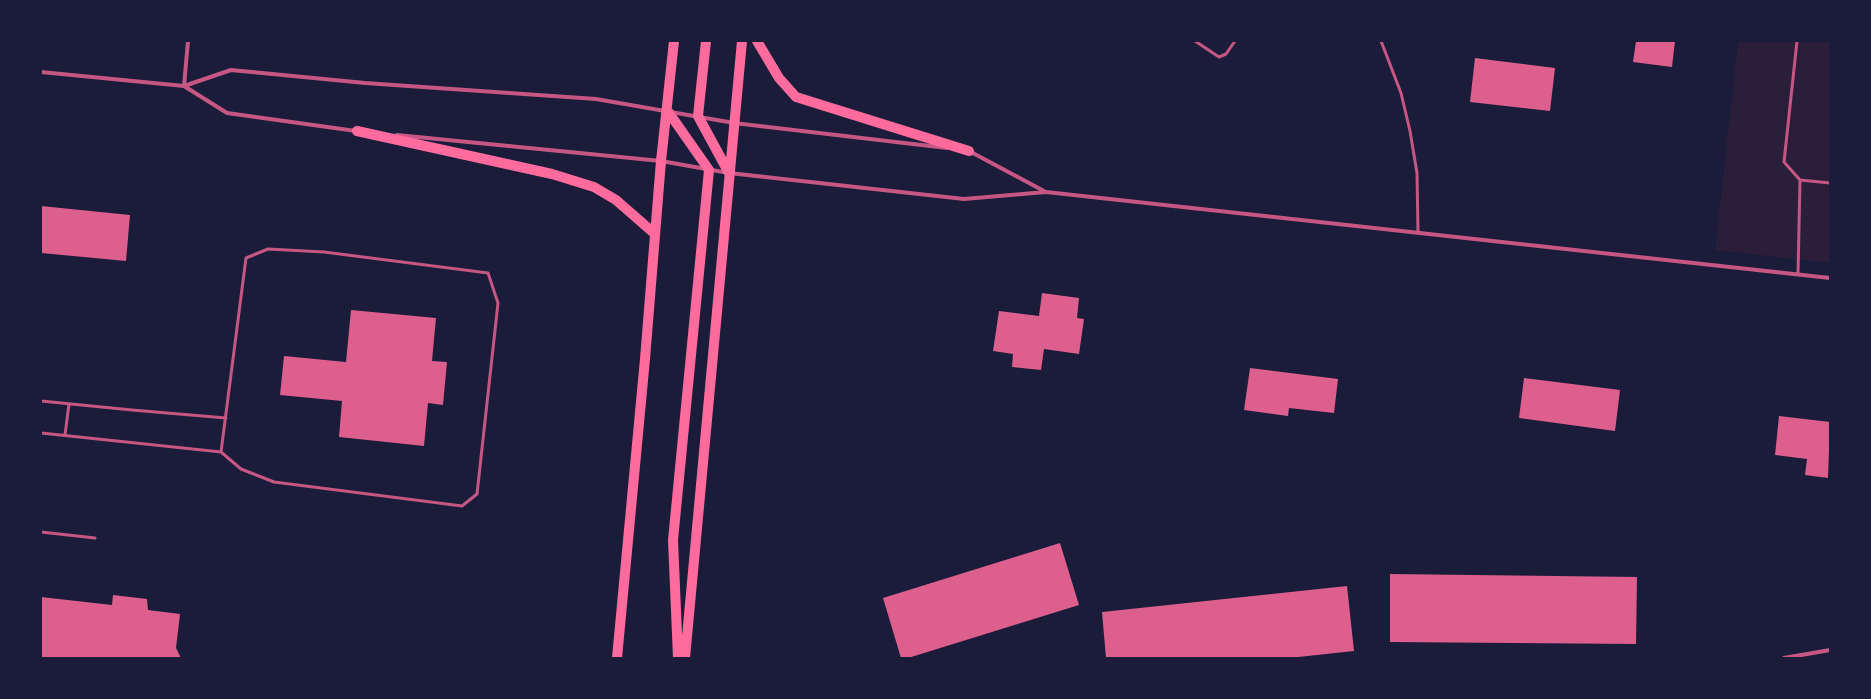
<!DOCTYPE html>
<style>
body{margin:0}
#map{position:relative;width:1871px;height:699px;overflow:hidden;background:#1b1b3a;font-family:Georgia,serif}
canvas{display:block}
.frame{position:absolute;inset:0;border:42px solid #1b1b3a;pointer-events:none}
</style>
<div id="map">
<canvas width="1871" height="699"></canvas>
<div class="frame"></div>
</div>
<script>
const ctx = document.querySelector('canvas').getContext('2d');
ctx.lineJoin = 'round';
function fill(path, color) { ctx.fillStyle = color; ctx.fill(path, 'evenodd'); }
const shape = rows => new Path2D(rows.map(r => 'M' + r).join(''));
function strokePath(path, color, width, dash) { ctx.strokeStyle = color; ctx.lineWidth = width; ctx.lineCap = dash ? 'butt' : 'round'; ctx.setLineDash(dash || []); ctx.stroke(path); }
fill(shape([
 [1738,41,1830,41,1830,263,1715,250]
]), '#2a1e3b');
fill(shape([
 [1636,41,1675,41,1672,67,1633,62],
 [1475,58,1555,68,1550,111,1470,102],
 [41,206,130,215,126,261,41,253],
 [1042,293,1079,298,1077,318,1084,319,1079,354,1044,349,1041,370,1012,367,1013,354,993,351,999,311,1039,316],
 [351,310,436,318,432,361,447,362,443,405,428,403,424,446,339,437,342,401,280,395,284,356,346,362],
 [1250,368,1338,379,1334,413,1289,408,1288,416,1244,410],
 [1524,378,1620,390,1615,431,1519,418],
 [1779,416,1830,422,1828,478,1805,475,1807,459,1775,455],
 [1060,543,1079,605,908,658,901,658,883,598],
 [1390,574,1637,577,1636,644,1390,642],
 [1347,586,1354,651,1289,658,1106,658,1102,612],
 [113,595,147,599,148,610,180,614,176,648,181,658,41,658,41,597,112,605]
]), '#dd5f8e');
strokePath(shape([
 [1195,41,1219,57,1226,54,1235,41],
 [1381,41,1401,93,1410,131,1417,173,1418,233],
 [1797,41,1784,162,1800,180,1830,183],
 [1798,274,1800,180],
 [41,401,132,410,226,418],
 [41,433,221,452,241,469,274,482,462,506,477,494,498,303,488,273,324,252,268,249,246,258,221,452],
 [65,435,69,404],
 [41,532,95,538]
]), '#c65784', 3);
strokePath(shape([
 [41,72,184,86,231,70,365,83,596,99,734,123,947,148],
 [184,86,227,113,356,131],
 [184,86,188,41],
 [397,135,661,161,729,173,964,199,1046,192,1830,278],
 [969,151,1044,191],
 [1784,658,1830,650]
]), '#c65784', 4);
strokePath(shape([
 [706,41,698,116,729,173],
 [757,41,779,78,796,97,969,151],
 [667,110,709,170,673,540,678,658],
 [357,131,552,174,594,187,616,200,655,234],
 [617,658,645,359,661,161,674,41],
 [685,658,742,41]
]), '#ff6b9d', 10);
</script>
